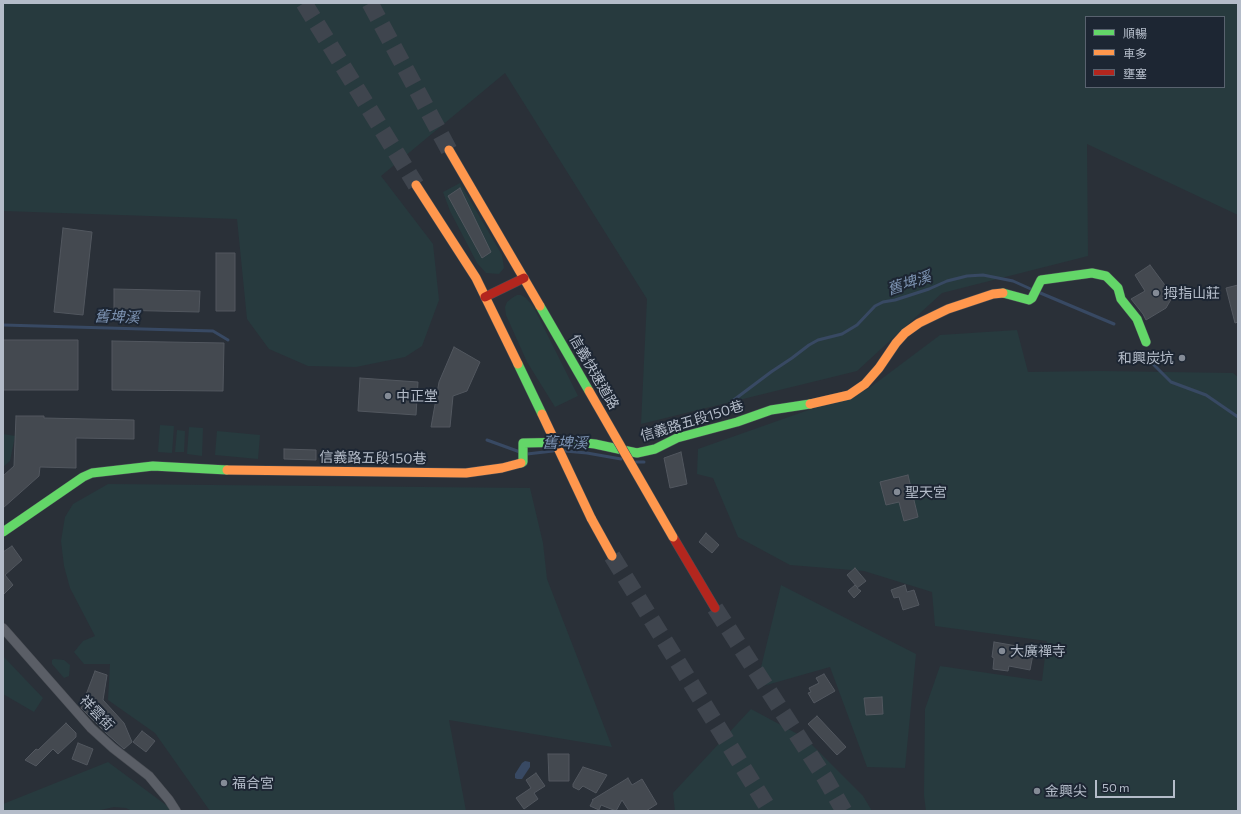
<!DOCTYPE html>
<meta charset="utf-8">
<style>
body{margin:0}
#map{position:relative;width:1241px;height:814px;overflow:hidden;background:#2a3038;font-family:Commissioner,"Noto Sans TC",sans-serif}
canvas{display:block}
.frame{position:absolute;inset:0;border:4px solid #b4bcc9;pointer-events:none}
.legend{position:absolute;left:1085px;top:16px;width:140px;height:72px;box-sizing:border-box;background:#1d2633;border:1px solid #59626f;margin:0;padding:5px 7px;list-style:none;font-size:12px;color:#b4bcc9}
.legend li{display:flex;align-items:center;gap:8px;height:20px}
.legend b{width:20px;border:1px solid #59626f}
.scale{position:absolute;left:1095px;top:780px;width:80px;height:18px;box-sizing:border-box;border:2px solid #b4bcc9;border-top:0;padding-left:5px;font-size:12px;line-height:14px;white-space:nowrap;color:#b4bcc9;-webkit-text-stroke:3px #1d2633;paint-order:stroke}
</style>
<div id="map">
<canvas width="1241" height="814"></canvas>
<div class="frame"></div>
<ul class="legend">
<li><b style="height:5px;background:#63d668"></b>順暢</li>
<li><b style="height:5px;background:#ff974d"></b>車多</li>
<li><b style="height:5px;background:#b3261e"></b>壅塞</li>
</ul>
<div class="scale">50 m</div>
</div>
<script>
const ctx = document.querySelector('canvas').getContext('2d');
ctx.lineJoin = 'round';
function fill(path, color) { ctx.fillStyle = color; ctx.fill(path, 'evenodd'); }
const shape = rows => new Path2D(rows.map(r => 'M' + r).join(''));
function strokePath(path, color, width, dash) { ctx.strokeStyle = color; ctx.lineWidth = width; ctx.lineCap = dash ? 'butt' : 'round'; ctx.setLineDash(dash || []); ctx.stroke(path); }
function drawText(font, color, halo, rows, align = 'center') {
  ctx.font = font + ' Commissioner,"Noto Sans TC",sans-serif'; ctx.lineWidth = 4; ctx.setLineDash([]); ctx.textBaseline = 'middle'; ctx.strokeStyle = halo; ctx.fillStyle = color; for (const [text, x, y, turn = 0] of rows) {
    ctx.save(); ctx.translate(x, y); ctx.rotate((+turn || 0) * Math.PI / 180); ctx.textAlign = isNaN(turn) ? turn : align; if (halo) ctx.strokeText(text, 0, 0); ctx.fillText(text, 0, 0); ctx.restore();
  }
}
fill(shape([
 [3,3,1238,3,1238,215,1087,144,1088,256,942,293,857,371,641,424,647,299,505,73,381,176,433,244,439,300,422,346,405,357,356,367,308,366,269,349,247,319,237,219,3,211],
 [1086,17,1224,17,1224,87,1086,87],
 [460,183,502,255,504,268,499,274,486,273,477,263,450,211,443,192],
 [517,295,521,295,526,298,533,306,578,396,555,407,527,362,506,315,505,307,507,302,512,298],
 [1017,330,1028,372,1100,371,1233,373,1238,377,1238,811,926,811,924,795,925,709,940,666,1042,681,1047,641,935,626,932,592,864,571,790,565,738,537,713,478,697,474,698,449,868,389,940,335],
 [160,425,174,426,172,453,158,452],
 [189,427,203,428,202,456,187,454],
 [177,430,185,431,184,452,175,452],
 [217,431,260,435,258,459,215,455],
 [3,434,15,436,10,461,3,467],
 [108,484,530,488,543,543,547,579,612,747,449,720,466,811,210,811,155,733,108,700,110,664,84,664,74,652,83,641,95,636,70,588,64,566,61,541,65,517,73,504],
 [781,585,916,654,905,768,867,767,830,667,756,688],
 [3,656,43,698,34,712,3,694],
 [54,659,64,660,70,665,69,676,64,678,52,664,52,660],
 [751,709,805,738,863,796,872,811,675,811,673,793],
 [108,762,170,808,172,811,132,811,126,808,114,807,96,811,3,811,3,804]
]), '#273a3e');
fill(shape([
 [525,761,530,762,530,767,522,779,517,779,515,778,515,774,522,763]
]), '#384963');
strokePath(shape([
 [1038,292,1114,324],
 [3,325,213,331,228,340],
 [1148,359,1171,382,1206,395,1238,417],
 [731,402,771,372,792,358,809,345,818,340,842,334,857,325,875,306,883,302,895,300,929,289,947,281,967,276,983,275,1013,281,1033,290],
 [487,440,520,452],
 [565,451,587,453,621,459],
 [527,454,553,451],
 [636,462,644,462]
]), '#384963', 3);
const building = shape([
 [460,188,491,252,482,258,448,196,460,188],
 [63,228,92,232,83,315,54,312,63,228],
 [216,253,235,253,235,311,216,311,216,253],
 [1150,265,1173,296,1166,308,1146,320,1143,314,1131,299,1145,291,1135,275,1150,265],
 [1238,285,1238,322,1235,323,1226,288,1238,285],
 [114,289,200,291,199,312,114,310,114,289],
 [3,340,78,340,78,390,3,390,3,340],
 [112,341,224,343,223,391,112,390,112,341],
 [454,347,480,362,467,391,453,396,450,427,431,427,439,382,454,347],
 [360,378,418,382,416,415,358,411,360,378],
 [16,416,44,416,44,418,134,420,134,439,76,438,76,468,40,467,39,476,3,508,3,476,14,466,16,416],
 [284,449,316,450,316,460,284,459,284,449],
 [681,452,687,484,670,488,664,458,681,452],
 [908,475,918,517,904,521,899,502,886,505,880,482,908,475],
 [706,533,719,545,712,553,699,542,706,533],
 [12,546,22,560,5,575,13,585,3,595,3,552,12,546],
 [855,568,866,581,857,588,861,591,854,598,848,591,855,585,857,587,847,575,855,568],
 [905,585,907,592,914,590,919,605,903,610,899,597,894,598,891,590,905,585],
 [994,642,1034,649,1030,670,1009,666,1008,671,993,669,994,658,992,657,994,642],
 [95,671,107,675,103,700,124,723,132,742,124,749,106,733,81,708,95,671],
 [824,674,835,691,814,703,808,693,811,692,809,688,819,683,816,678,824,674],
 [882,697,883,714,866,715,864,698,882,697],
 [817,716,846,747,837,755,808,724,817,716],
 [66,723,76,733,76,737,58,754,53,749,36,766,25,760,36,749,38,750,66,723],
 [142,731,155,741,146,752,133,742,142,731],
 [78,743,93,749,87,765,72,759,78,743],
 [548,754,569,754,569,781,549,781,548,754],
 [583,767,607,775,596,793,583,786,579,790,573,787,573,784,583,767],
 [536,773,545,786,534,793,538,799,524,809,516,798,531,788,526,780,536,773],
 [628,778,632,785,642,779,657,804,646,811,629,811,622,800,616,811,601,805,599,810,590,806,593,800,592,800,628,778]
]);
fill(building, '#444950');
strokePath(building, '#52575f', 1);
strokePath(shape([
 [304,3,416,185],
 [370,3,449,150],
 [612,556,770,811],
 [715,608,825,778,844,811]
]), '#3f454e', 17, [17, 8]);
const street = shape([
 [3,628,91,728,113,748,149,776,169,800,176,811]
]);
const fast = shape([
 [1003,293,1029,300,1032,298,1041,280,1092,273,1106,276,1118,288,1121,299,1137,319,1146,342],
 [540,306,589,391],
 [518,364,542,414],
 [521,463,523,462,523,443,577,442,595,444,637,453,655,449,677,438,737,422,771,410,810,404],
 [3,532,83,477,92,473,153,466,227,470]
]);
const slow = shape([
 [449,150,540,306],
 [416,185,476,278,518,364],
 [810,404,849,395,865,384,879,368,896,343,905,333,919,323,948,309,993,294,1003,293],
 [227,470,466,473,502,468,521,463],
 [591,518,612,556]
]);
const jam = shape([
 [485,297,524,278],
 [673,537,715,608]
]);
strokePath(street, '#484c53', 10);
strokePath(fast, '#484c53', 10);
strokePath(slow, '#484c53', 10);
strokePath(jam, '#484c53', 10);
strokePath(street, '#5a5e66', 9);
strokePath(fast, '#63d668', 9);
strokePath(slow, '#ff974d', 9);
strokePath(jam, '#b3261e', 9);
const slowBridge = shape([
 [589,391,673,537],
 [542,414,591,518]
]);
strokePath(slowBridge, '#474c53', 10, []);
strokePath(slowBridge, '#ff974d', 9);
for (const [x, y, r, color] of [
 [1156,293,4,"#848b96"],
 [1182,358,4,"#848b96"],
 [388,396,4,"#848b96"],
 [897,492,4,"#848b96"],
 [1002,651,4,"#848b96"],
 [224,783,4,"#848b96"],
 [1037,791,4,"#848b96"]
]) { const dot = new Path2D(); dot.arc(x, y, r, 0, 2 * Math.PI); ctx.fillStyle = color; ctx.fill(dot); strokePath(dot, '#1d2633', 1.5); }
drawText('14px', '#b4bcc9', '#1d2633', [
 ["拇指山莊",1164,293],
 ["和興炭坑",1174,358,"right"],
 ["中正堂",396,396],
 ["聖天宮",905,492],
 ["大廣禪寺",1010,651],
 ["福合宮",232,783],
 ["金興尖",1045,791]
], 'left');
drawText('14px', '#b4bcc9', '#1d2633', [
 ["信義快速道路",594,372,60],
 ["信義路五段150巷",692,421,-17],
 ["信義路五段150巷",373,458,1],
 ["祥雲街",97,713,46]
]);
drawText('italic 15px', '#7c92b1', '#1d2633', [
 ["舊埤溪",909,283,-18],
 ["舊埤溪",117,317,2],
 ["舊埤溪",565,443,1]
]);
</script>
